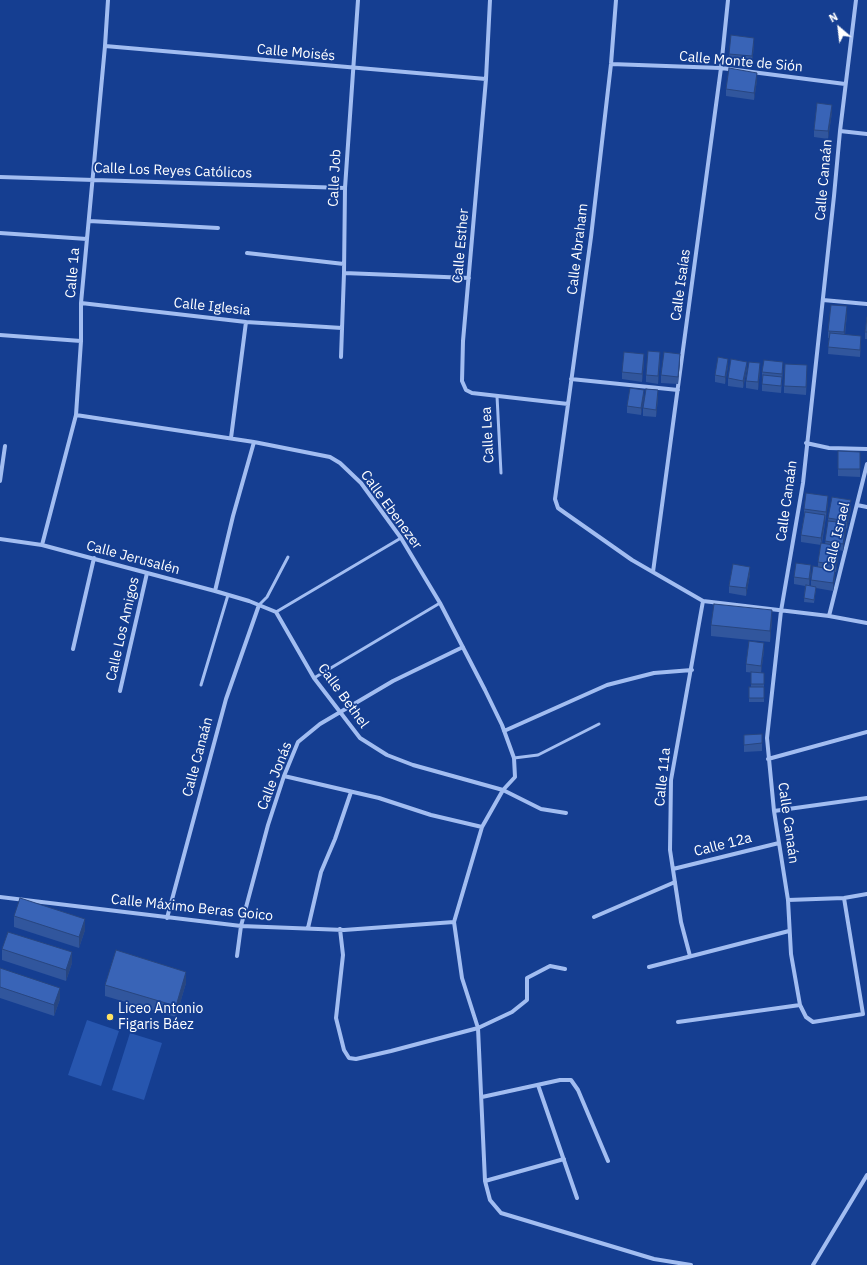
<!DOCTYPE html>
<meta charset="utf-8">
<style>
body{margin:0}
#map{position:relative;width:867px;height:1265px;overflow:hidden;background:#153e91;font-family:"IBM Plex Sans",sans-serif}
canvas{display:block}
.north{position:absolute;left:819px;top:8px;width:40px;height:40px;-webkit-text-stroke:3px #153e91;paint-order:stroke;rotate:332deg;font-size:11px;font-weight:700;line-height:16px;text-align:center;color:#fff}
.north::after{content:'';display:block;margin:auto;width:14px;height:18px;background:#fff;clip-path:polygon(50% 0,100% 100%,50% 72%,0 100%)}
</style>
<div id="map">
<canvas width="867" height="1265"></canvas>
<div class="north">N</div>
</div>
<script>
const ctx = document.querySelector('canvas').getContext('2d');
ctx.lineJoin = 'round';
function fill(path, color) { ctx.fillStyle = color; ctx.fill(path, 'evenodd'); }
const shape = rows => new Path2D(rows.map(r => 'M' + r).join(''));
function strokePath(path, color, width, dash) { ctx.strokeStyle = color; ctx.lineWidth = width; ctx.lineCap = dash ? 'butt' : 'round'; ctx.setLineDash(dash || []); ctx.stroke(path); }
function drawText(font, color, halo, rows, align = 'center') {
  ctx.font = font + ' "IBM Plex Sans",sans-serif'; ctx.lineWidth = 3.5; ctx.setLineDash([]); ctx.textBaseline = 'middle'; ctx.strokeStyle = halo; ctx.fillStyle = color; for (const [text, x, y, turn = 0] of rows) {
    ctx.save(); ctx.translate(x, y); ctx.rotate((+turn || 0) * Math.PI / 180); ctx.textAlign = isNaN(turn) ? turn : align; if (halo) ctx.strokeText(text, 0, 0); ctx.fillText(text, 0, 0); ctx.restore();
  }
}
fill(shape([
 [87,1020,119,1031,101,1086,68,1075],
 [130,1033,162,1043,144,1100,112,1090]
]), '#2756af');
strokePath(shape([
 [497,396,501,473],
 [259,605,267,597,288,557],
 [276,612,401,538],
 [314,678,440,603],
 [201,685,228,595],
 [514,758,538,755,599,724]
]), '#a2bdf1', 3);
strokePath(shape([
 [490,0,486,79,463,341,462,381,466,390,472,393,568,404],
 [616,0,611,64,591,237,555,499,558,508,565,513,632,560,703,601,829,616,867,623],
 [105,46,486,79],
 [611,64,721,68,845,84],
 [840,131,867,134],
 [0,177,345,188],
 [89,221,218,228],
 [0,233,87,239],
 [247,253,344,264],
 [344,273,469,278],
 [823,300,867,304],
 [81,303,246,322,342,328],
 [0,335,81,341],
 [341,357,344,273,345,188,358,0],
 [571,379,678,390],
 [76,415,254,442,330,457,340,463,361,483,401,538,440,603,485,690,502,725,514,758,515,777,503,790,482,827,454,922,462,978,478,1028,485,1181,490,1200,501,1213,654,1259,691,1265],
 [231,438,246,322],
 [806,443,829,448,867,449],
 [0,481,5,446],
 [857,505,867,507],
 [0,539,42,545,215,591,249,601,276,612,314,678,360,738,387,755,413,765,503,790,541,809,566,813],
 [42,545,76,415,81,341,81,303,105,46,108,0],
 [653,572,721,68,728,0],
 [215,591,233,516,254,442],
 [829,616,867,464],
 [73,649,94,558],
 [120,691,147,573],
 [504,731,607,685,654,673,692,670],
 [768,759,867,732],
 [284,776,379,798,431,815,482,827],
 [774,811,867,798],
 [673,869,779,843],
 [0,897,241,926,344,930,454,922],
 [844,898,863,1014,813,1022,806,1017,800,1005,791,954,788,900,774,811,767,738,781,611,803,483,834,196,840,131,856,0],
 [788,900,844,898,867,894],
 [594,917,675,882],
 [167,918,226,699,259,605],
 [308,928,321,872,335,839,351,792],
 [340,929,343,955,336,1018,344,1050,349,1058,356,1059,391,1051,478,1028,512,1012,527,1000,527,978,550,966,565,969],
 [237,956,241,926,268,825,284,776,298,742,320,724,393,681,463,647],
 [690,956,681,922,670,850,671,780,703,601],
 [649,967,789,931],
 [678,1022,800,1005],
 [538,1085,577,1198],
 [482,1097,560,1080,571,1080,578,1090,608,1161],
 [485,1181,564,1159],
 [813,1265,867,1175]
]), '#a2bdf1', 4);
fill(shape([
 [754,45,752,64,729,61,729,54],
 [757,80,754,100,726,96,726,89],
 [832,112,828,139,814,137,814,130],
 [847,314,845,335,861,343,860,357,828,354,829,338,828,338,828,331],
 [867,317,867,339,865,339,865,332],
 [660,360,658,384,646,382,646,375],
 [680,361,678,384,661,383,661,375],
 [644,362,642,382,622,379,622,372],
 [728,366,725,384,715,382,715,375],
 [747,369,743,388,728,386,728,378],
 [783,369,781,393,762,391,762,372],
 [760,370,758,390,746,388,746,381],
 [807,372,806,395,784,393,784,386],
 [644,397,641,415,627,413,627,406],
 [658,398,656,417,643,416,643,408],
 [838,451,860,452,860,477,838,476],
 [828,503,822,543,825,544,828,525,828,518,851,508,847,529,846,528,843,551,839,550,836,572,835,572,835,577,833,591,816,588,814,603,804,602,805,586,794,584,794,577,811,572,809,586,811,586,811,580,818,567,818,562,821,545,801,542,801,535,804,516,804,509],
 [750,574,746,596,729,593,729,586],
 [772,620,770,642,711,636,711,625],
 [764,650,761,673,764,673,764,702,749,702,749,687,751,687,751,672,755,673,746,672,746,664],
 [744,735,762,743,762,751,744,752],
 [14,916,85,930,79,948,14,927],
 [2,949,72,963,66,981,2,960],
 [0,968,60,999,54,1016,0,998],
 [186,983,176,1017,105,996,105,985]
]), '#31569d');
fill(shape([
 [754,38,754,45,752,64,752,56],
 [757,73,757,80,754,100,754,93],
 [832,105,832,112,828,139,828,131],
 [847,306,847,314,844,340,844,332],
 [861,336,861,343,860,357,860,350],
 [660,352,660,360,658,384,658,376],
 [644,354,644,362,642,382,642,374],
 [680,354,680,361,678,384,678,377],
 [728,359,728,366,725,384,725,377],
 [747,362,747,369,743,388,743,381],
 [783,362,783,369,781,393,782,374],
 [760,363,760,370,758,390,758,382],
 [807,365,807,372,806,395,806,387],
 [644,390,644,397,641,415,641,408],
 [658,390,658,398,656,417,656,410],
 [828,496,828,503,826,519,826,512],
 [851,500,851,508,847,529,847,521],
 [825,515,825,522,821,545,821,538],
 [846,523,846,531,843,551,843,544],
 [839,546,839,553,836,572,836,565],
 [811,565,811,572,809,587,809,579],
 [750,567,750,574,746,596,746,588],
 [835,570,835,577,833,591,833,583],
 [772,610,772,620,770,642,770,631],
 [764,643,764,650,761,673,761,666],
 [85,919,85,930,79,948,79,937],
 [72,952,72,963,66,981,66,970],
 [186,972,186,983,176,1017,176,1006],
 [60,988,60,999,54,1016,54,1005]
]), '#284680');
const building = shape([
 [731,35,754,38,752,56,729,54,731,35],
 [729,68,757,73,754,93,726,89,729,68],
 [817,103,832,105,828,131,814,130,817,103],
 [831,305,847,306,844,332,828,331,831,305],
 [867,317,867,332,865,332,867,317],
 [830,333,861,336,860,350,828,347,830,333],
 [648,351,660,352,658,376,646,375,648,351],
 [624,352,644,354,642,374,622,372,624,352],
 [664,352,680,354,678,377,661,375,664,352],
 [718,357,728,359,725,377,715,375,718,357],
 [731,359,747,362,743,381,728,378,731,359],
 [764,360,783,362,782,374,762,372,764,360],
 [749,362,760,363,758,382,746,381,749,362],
 [785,364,807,365,806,387,784,386,785,364],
 [763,375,782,377,781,386,762,384,763,375],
 [630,388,644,390,641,408,627,406,630,388],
 [646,389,658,390,656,410,643,408,646,389],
 [838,451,860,452,860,469,838,469,838,451],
 [806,493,828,496,826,512,804,509,806,493],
 [832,497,851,500,847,521,828,518,832,497],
 [805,512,825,515,821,538,801,535,805,512],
 [828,521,846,523,843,544,825,541,828,521],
 [821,543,839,546,836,565,818,562,821,543],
 [796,563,811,565,809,579,794,577,796,563],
 [733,564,750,567,746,588,729,586,733,564],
 [813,566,835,570,833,583,811,580,813,566],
 [806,585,816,587,814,600,804,598,806,585],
 [714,604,772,610,770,631,711,625,714,604],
 [749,641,764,643,761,666,746,664,749,641],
 [751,672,764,673,764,684,751,684,751,672],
 [749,687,764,687,764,698,749,698,749,687],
 [762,734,762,743,744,745,744,735,762,734],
 [20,898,85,919,79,937,14,916,20,898],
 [8,932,72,952,66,970,2,949,8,932],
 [116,950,186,972,176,1006,105,985,116,950],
 [0,968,60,988,54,1005,0,987,0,968]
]);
fill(building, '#3964b7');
strokePath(building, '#284680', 1);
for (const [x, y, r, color] of [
 [110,1017,4,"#ffe262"]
]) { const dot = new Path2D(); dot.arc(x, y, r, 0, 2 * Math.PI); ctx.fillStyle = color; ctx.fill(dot); strokePath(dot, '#153e91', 1.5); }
drawText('14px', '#fff', '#153e91', [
 ["Calle Moisés",296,53,5],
 ["Calle Monte de Sión",741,62,5],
 ["Calle Los Reyes Católicos",173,171,2],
 ["Calle Job",335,178,-87],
 ["Calle Canaán",824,180,-85],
 ["Calle Esther",461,246,-85],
 ["Calle Abraham",578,249,-83],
 ["Calle 1a",73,273,-85],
 ["Calle Isaías",681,285,-82],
 ["Calle Iglesia",212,307,6],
 ["Calle Lea",488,435,-93],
 ["Calle Canaán",787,501,-82],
 ["Calle Ebenezer",391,510,54],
 ["Calle Israel",837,537,-76],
 ["Calle Jerusalén",133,558,15],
 ["Calle Los Amigos",123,629,-77],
 ["Calle Bethel",343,696,54],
 ["Calle Canaán",198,757,-75],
 ["Calle Jonás",275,776,-69],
 ["Calle 11a",663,777,-84],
 ["Calle Canaán",788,823,82],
 ["Calle 12a",723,845,-14],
 ["Calle Máximo Beras Goico",192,908,6]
]);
drawText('14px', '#fff', '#153e91', [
 ["Liceo Antonio",118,1009],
 ["Figaris Báez",118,1025]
], 'left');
</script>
